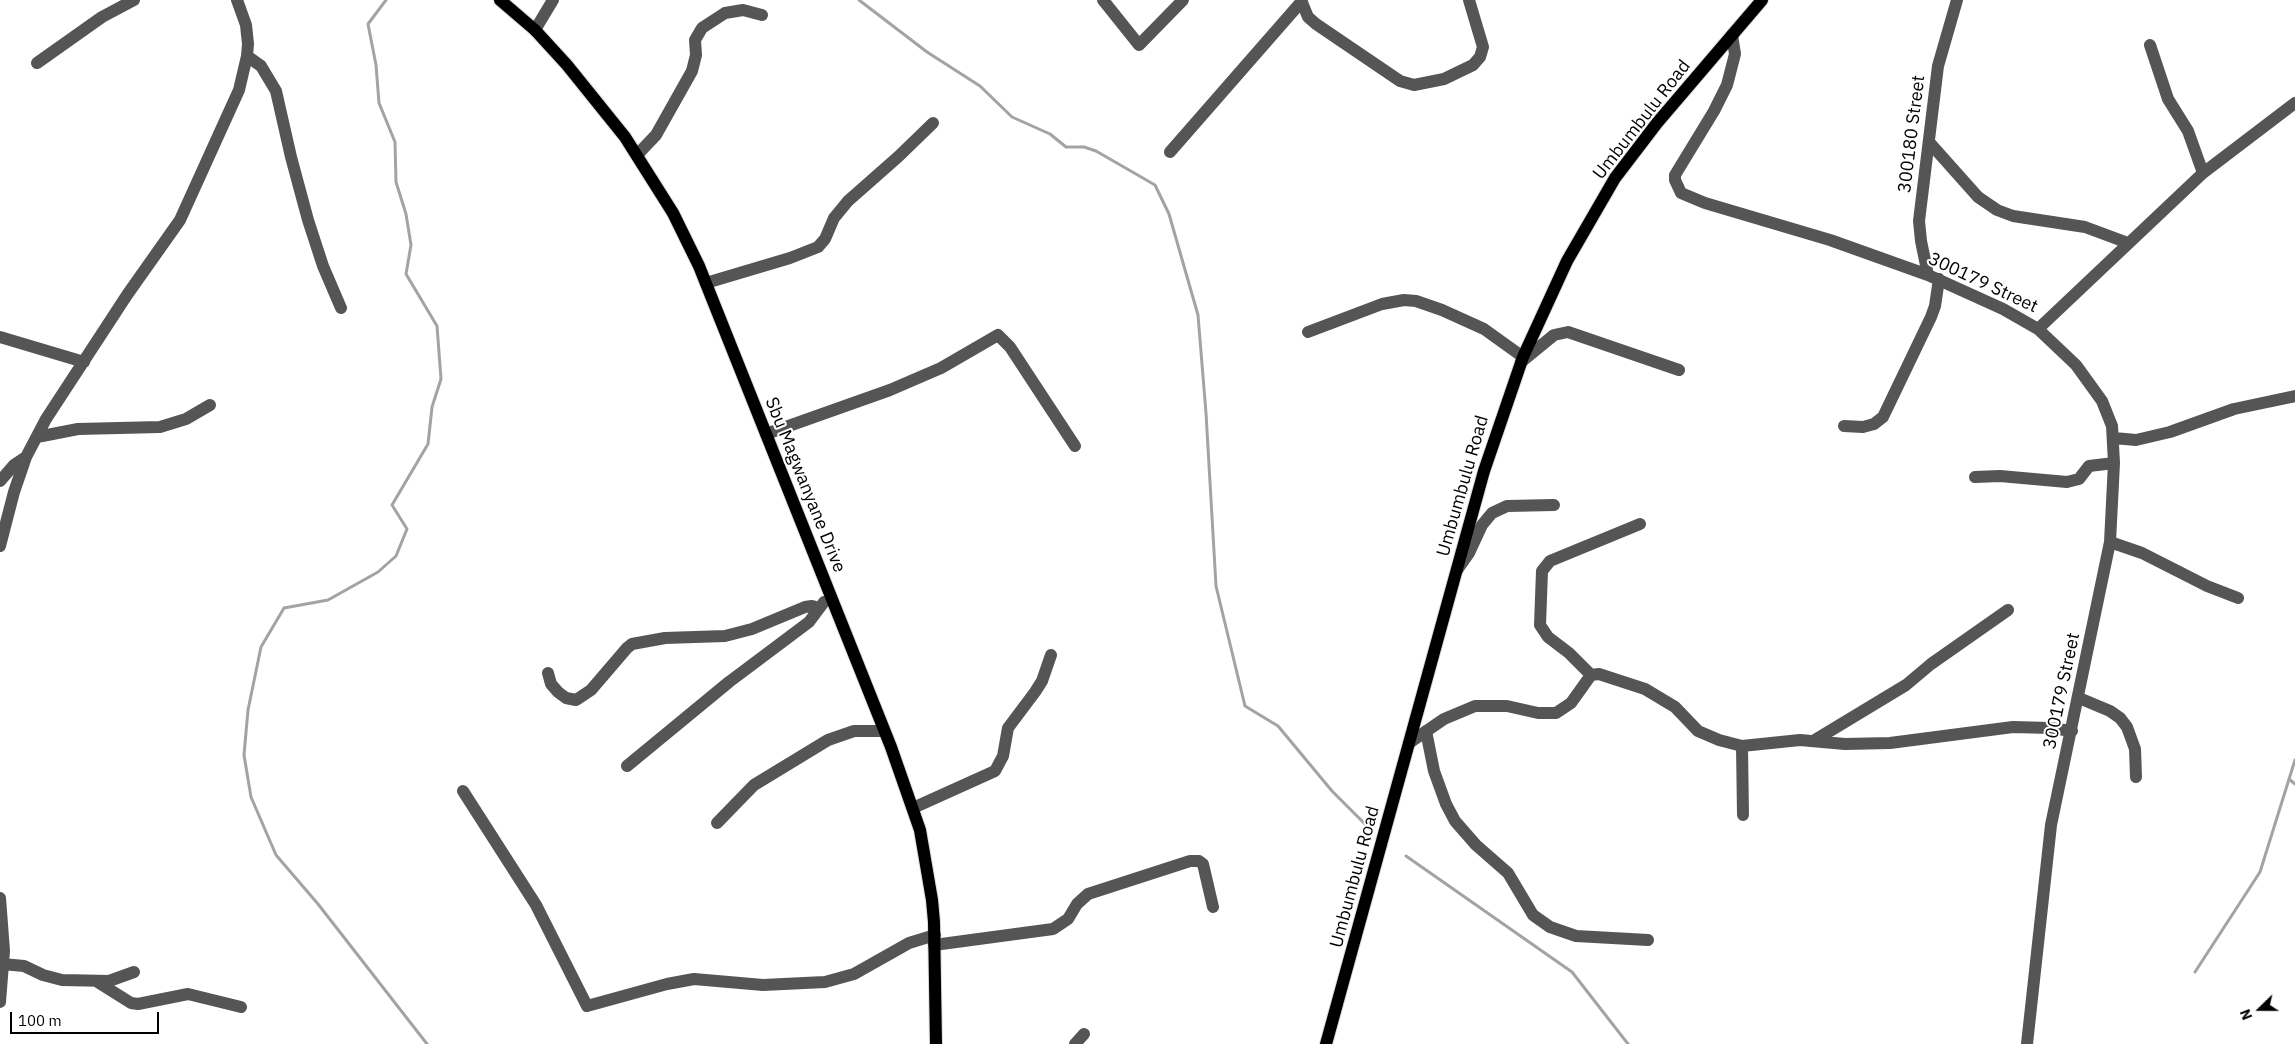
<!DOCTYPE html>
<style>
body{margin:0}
#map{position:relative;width:2295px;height:1044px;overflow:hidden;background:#fff;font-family:"IBM Plex Sans",sans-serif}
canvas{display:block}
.north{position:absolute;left:2235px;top:984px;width:50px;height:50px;-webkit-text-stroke:4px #fff;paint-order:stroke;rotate:248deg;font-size:14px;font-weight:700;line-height:20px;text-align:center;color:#000}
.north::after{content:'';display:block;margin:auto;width:18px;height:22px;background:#000;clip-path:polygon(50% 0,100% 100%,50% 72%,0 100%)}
.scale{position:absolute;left:10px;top:1012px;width:149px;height:22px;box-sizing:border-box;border:2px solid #000;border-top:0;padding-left:6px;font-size:15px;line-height:18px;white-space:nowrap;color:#000;-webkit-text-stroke:4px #fff;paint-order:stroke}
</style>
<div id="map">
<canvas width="2295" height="1044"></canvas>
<div class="north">N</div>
<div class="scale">100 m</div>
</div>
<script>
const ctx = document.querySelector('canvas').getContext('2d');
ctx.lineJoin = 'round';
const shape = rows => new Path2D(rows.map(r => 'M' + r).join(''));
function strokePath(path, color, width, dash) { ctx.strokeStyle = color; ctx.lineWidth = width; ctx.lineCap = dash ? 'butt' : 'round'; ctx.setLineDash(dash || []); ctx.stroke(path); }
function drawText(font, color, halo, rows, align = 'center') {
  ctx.font = font + ' "IBM Plex Sans",sans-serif'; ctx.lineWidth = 4; ctx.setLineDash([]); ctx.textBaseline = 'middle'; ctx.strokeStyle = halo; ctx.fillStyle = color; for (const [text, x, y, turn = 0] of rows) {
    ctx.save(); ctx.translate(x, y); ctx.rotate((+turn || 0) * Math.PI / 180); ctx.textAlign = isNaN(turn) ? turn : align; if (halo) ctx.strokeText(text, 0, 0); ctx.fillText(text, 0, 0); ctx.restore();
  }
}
strokePath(shape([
 [386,0,368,24,376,65,379,103,395,142,396,182,406,214,411,245,406,274,437,326,441,379,432,407,428,444,392,505,407,529,396,556,378,572,328,600,284,608,261,647,248,710,244,755,251,797,276,855,318,904,427,1044],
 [859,0,927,52,980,86,1012,117,1050,134,1066,147,1084,147,1096,151,1155,185,1169,214,1198,315,1206,413,1216,586,1245,706,1278,726,1332,791,1372,831],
 [2289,779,2295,784],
 [1406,856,1572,972,1628,1044],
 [2195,972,2260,872,2295,760]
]), '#a3a3a3', 3);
const major = shape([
 [500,0,535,30,567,65,625,137,673,213,699,266,891,747,920,830,932,900,934,922,936,1044],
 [1326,1044,1484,471,1523,357,1567,261,1615,178,1657,123,1762,0]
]);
strokePath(major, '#dbdbdb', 14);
strokePath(shape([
 [1103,0,1139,45,1183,0],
 [1301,0,1308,17,1316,24,1400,81,1414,85,1444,79,1473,65,1480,57,1483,47,1469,0],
 [535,30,553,0],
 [1732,35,1735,54,1727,85,1714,111,1675,175,1675,180,1681,193,1705,203,1830,240,1928,275,2003,309,2038,329,2076,365,2102,401,2112,426,2114,463,2110,542,2051,825,2027,1044],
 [2150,45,2168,99,2188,131,2203,173],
 [247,56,261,66,276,91,291,157,308,220,323,266,341,308],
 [37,63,102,17,134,0],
 [1929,142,1978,197,1997,210,2013,216,2085,227,2128,243],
 [1170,152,1302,1],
 [637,155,656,135,692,71,696,55,695,40,702,28,725,13,743,10,762,15],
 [1928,275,1921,241,1919,221,1938,66,1957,0],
 [706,283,790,258,818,247,825,239,834,218,848,201,899,156,933,123],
 [2038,329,2203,173,2295,103],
 [1308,332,1382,304,1404,300,1416,301,1442,310,1484,329,1523,357],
 [0,337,84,362],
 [1521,362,1554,335,1568,332,1679,370],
 [1844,426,1863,427,1874,424,1883,417,1931,317,1935,306,1939,279],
 [766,434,890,390,941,368,998,335,1010,347,1075,446],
 [37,437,78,429,160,427,186,419,210,405],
 [2114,438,2136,440,2170,432,2234,409,2295,396],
 [1975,477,2000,476,2067,482,2079,479,2089,466,2114,463],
 [0,481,14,465,26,457],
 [2110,542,2142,553,2207,586,2238,598],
 [0,546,14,492,26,457,46,419,127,295,180,220,239,90,247,56,248,44,246,25,237,0],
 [1457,570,1469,553,1482,525,1492,513,1507,506,1554,505],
 [548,673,551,684,558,692,566,698,576,700,591,690,627,648,632,644,665,638,725,636,752,629,805,607,812,606,819,608],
 [1591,675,1569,653,1548,637,1540,625,1542,571,1550,561,1640,524],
 [2079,698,2110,711,2120,718,2127,727,2135,749,2136,777],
 [1426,731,1434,771,1446,804,1455,821,1476,845,1508,873,1533,915,1550,927,1576,936,1648,940],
 [1815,740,1906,685,1931,664,2008,610],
 [1409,743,1444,719,1475,706,1507,706,1538,713,1556,713,1571,703,1591,675,1599,674,1645,689,1675,707,1698,731,1719,740,1742,746,1800,740,1845,744,1890,743,2013,727,2050,728,2072,731],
 [1742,746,1743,815],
 [627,766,729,682,809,622,824,602],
 [463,791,536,905,587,1006,667,984,694,979,763,985,825,982,854,974,909,943,935,935],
 [913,808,995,771,1003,756,1008,728,1035,692,1042,681,1051,655],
 [717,823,754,785,828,740,854,731,884,731],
 [0,898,4,951,0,1002],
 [934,945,1053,929,1068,919,1077,904,1088,894,1190,861,1199,861,1203,864,1213,907],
 [3,964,24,966,43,975,62,980,109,981,134,972],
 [96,981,131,1003,138,1004,188,994,241,1007],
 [1075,1044,1084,1034]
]), '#555', 12);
strokePath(major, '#000', 12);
drawText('18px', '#000', '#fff', [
 ["Umbumbulu Road",1642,120,-52],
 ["300180 Street",1912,134,-83],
 ["300179 Street",1983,283,25],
 ["Sbu Magwanyane Drive",805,485,68],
 ["Umbumbulu Road",1463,486,-74],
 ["300179 Street",2062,691,-78],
 ["Umbumbulu Road",1355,877,-75]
]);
</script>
